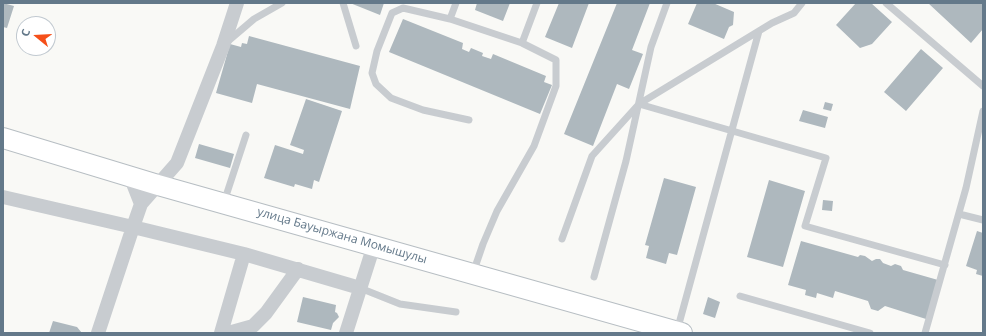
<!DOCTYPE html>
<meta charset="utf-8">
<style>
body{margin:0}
#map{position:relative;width:986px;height:336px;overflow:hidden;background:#f9f9f6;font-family:"Open Sans",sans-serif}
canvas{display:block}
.frame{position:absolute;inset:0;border:4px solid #64798a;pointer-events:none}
.north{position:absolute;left:16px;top:16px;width:40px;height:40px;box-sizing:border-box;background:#fff;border:1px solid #c1c9d0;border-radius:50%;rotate:288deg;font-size:11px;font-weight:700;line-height:16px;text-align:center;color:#64798a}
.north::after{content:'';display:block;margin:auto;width:14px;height:18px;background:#f54f19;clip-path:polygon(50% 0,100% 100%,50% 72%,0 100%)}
</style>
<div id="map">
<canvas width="986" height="336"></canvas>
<div class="frame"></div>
<div class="north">С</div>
</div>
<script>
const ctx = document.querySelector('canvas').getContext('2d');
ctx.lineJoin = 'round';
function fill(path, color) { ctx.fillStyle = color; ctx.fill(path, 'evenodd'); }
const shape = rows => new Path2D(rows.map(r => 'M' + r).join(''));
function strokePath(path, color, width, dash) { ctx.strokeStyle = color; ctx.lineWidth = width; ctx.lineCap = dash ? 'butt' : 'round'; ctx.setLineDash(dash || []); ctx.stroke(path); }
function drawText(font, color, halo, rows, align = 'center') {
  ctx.font = font + ' "Open Sans",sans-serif'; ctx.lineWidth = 4; ctx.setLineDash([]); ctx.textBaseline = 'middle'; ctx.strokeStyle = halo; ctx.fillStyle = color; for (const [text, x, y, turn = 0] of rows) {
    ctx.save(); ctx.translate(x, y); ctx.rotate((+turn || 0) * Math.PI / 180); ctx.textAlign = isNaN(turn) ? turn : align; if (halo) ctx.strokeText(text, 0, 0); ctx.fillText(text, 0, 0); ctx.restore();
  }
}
fill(shape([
 [3,3,14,6,7,28,3,27],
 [350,3,384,3,380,15],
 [477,3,510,3,503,21,475,10],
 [559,3,589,3,572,48,545,37],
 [617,3,650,3,632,50,643,54,629,89,617,84,593,146,564,134],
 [697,3,713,3,734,12,733,25,729,27,724,39,688,24],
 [856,3,871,3,892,22,872,44,860,48,836,25],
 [928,3,983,3,983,29,971,43],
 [403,19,463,43,462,49,469,52,471,48,483,53,482,56,491,59,493,54,546,76,544,82,552,85,540,114,389,52],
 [249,36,360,66,350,109,257,84,252,103,216,93,230,44,241,47,242,43,247,44],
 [921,49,943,68,906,111,884,92],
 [306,99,342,111,319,182,314,180,312,189,295,184,294,187,264,178,275,145,303,154,304,150,290,145],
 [825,102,833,104,831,111,823,109],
 [803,110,828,117,825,128,799,121],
 [199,144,234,154,230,168,195,158],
 [664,178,696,187,677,255,669,253,666,264,646,258,649,246,645,245],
 [769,180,805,191,783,267,747,257],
 [823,200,833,201,832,211,822,210],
 [977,231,983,233,983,276,976,274,977,270,966,266],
 [801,241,858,257,860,255,865,256,872,261,876,259,880,259,883,263,891,266,895,264,901,266,903,270,938,280,926,319,885,306,878,311,871,309,868,301,835,291,833,298,817,293,816,298,805,295,806,290,788,285],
 [303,297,336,305,335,312,337,313,339,317,333,323,331,330,297,322],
 [708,297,720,302,715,318,703,314],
 [53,321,77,327,82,333,49,333]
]), '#aeb8be');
const secondary = shape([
 [3,138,158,185,682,333]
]);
strokePath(secondary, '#b7bec3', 22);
strokePath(shape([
 [343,3,356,46],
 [886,3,983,86],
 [450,19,456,3],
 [227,42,254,19,282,3],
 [522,43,537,3],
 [639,104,826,158,805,226,945,265],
 [469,120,423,110,391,98,376,84,372,73,377,51,392,13,403,8,450,19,522,43,556,60,556,86,534,146,497,211,483,244,473,273],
 [224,202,246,135],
 [959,214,983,220],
 [562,239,592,156,639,104,772,23,794,13,802,3],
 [594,277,626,161,651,47,667,3],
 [360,288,400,304,456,312],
 [740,296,870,333],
 [677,331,759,31],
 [925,333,966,188,983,111]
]), '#c8ccd0', 7);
strokePath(shape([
 [237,3,223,46,177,163,141,204,133,227,244,254,360,288],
 [130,176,141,204],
 [3,197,133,227,98,333],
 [221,333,244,254],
 [228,333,253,326,266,313,298,269],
 [346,333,374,245]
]), '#c8ccd0', 14);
strokePath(secondary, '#fff', 20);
drawText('12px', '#64798a', '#fff', [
 ["улица Бауыржана Момышулы",342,236,16]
]);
</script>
